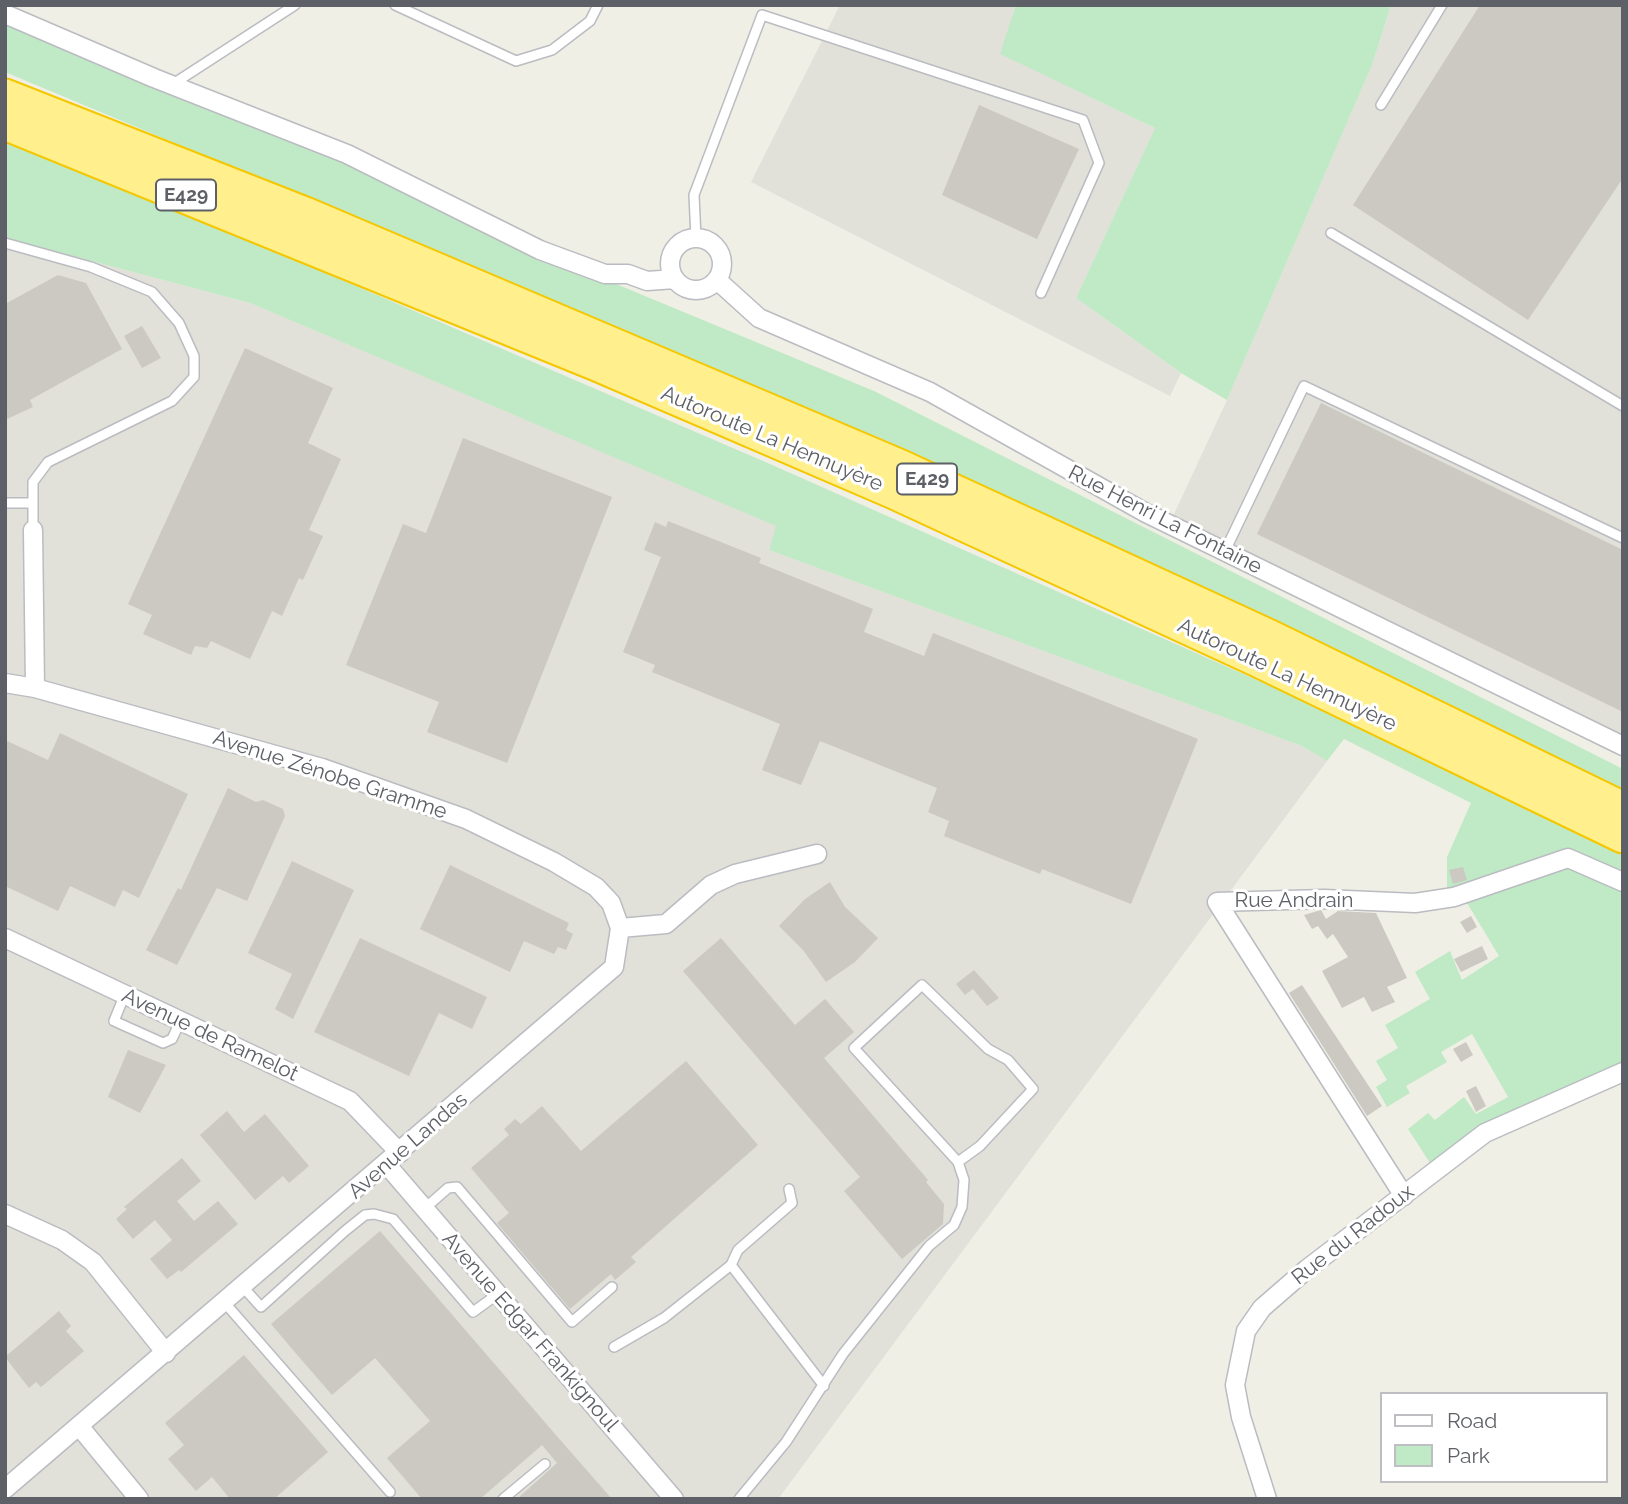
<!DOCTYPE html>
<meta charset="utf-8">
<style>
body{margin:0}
#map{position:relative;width:1628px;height:1504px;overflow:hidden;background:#f0efe5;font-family:Raleway,sans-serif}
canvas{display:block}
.frame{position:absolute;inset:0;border:7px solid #5d6066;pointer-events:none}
.legend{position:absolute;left:1380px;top:1392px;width:228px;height:91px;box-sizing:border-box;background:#fff;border:2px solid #bebfc2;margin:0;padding:9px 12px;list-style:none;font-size:21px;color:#5d6066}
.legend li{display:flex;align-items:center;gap:14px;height:35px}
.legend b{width:35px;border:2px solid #bebfc2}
</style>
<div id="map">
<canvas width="1628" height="1504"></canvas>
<div class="frame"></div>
<ul class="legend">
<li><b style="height:9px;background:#fff"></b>Road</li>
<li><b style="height:19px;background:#c0e9c5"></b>Park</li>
</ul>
</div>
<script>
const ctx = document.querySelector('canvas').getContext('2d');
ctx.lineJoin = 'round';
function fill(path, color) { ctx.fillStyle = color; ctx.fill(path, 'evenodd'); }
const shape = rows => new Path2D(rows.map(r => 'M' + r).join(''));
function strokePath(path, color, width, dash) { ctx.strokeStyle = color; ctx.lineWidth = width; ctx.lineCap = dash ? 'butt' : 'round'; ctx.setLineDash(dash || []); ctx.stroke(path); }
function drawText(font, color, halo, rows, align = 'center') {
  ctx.font = font + ' Raleway,sans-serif'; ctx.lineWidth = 6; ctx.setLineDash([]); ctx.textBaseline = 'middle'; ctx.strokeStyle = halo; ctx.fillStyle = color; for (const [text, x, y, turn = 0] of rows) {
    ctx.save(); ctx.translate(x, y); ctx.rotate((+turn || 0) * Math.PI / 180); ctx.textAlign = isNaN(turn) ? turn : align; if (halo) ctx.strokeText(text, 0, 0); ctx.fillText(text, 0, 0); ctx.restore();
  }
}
fill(shape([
 [840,5,1016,5,1001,54,1155,128,1076,298,1181,373,1170,396,751,182],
 [1391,5,1623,5,1623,744,1168,527,1227,400,1372,65],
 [5,238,250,303,777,526,769,550,1302,746,1327,761,778,1499,5,1499]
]), '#e1e0d9');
fill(shape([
 [1016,5,1391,5,1372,65,1227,400,1181,373,1076,298,1155,128,1000,54],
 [5,21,161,91,325,153,551,257,874,391,1623,769,1623,794,955,475,705,365,5,72],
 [5,143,147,196,770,464,1471,775,1623,853,1623,875,1568,849,1447,894,1447,857,1471,803,1344,739,1327,761,1302,746,769,550,776,526,250,303,5,238],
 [1565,865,1623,888,1623,1064,1516,1110,1472,1134,1430,1163,1408,1129,1428,1113,1435,1120,1464,1097,1476,1114,1508,1097,1472,1034,1441,1052,1447,1062,1406,1086,1410,1093,1387,1107,1376,1087,1387,1080,1376,1061,1398,1048,1385,1025,1430,999,1415,972,1450,951,1462,980,1499,956,1464,898]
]), '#c0e9c5');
fill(shape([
 [1480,5,1623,5,1623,178,1528,320,1353,205],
 [979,105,1079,149,1037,239,942,195],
 [58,275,86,283,122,349,30,400,33,407,5,420,5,304],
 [142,326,161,358,142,368,124,336],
 [245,348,333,388,308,443,341,459,309,530,323,536,303,580,299,578,282,616,272,611,250,659,211,641,207,648,195,646,191,655,143,634,152,615,128,604],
 [1321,403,1623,550,1623,712,1257,534],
 [463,438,612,497,507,763,427,732,439,702,346,665,403,524,426,533],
 [668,521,761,558,759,563,774,569,873,609,864,632,924,656,933,633,1198,739,1131,904,1042,869,1040,874,944,836,949,821,928,812,937,788,820,741,801,785,762,770,780,724,652,672,655,665,623,652,661,557,644,550,655,522,666,527],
 [60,733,188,794,139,898,123,890,115,907,70,886,58,911,5,886,5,740,48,760],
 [228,788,256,802,263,800,283,809,285,816,247,901,217,888,177,965,146,950,178,888,181,890],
 [292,861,354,890,293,1019,275,1009,292,974,248,953],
 [450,865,569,923,566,930,573,934,566,950,558,947,554,954,524,941,510,972,420,929],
 [1463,867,1467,880,1453,884,1449,870],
 [830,882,845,907,878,938,855,962,826,982,803,950,779,926,805,899],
 [1321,910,1326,919,1338,911,1376,913,1407,978,1387,987,1395,1002,1372,1012,1364,997,1342,1008,1322,971,1348,957,1333,934,1327,939,1318,926,1312,929,1304,915],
 [1471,916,1477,927,1467,933,1460,922],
 [360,938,487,997,472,1029,439,1013,409,1076,314,1032],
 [721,938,795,1025,825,999,854,1032,824,1058,928,1180,926,1182,944,1204,943,1224,902,1259,844,1191,860,1177,683,971],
 [1482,946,1488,959,1461,972,1454,959],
 [974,970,999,998,987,1006,973,989,965,995,956,984],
 [1302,985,1382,1106,1367,1116,1289,993],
 [1466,1042,1473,1055,1461,1062,1453,1049],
 [128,1050,166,1065,140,1113,108,1097],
 [686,1061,758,1145,631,1257,636,1262,615,1280,611,1274,570,1309,497,1223,509,1213,471,1168,509,1135,504,1129,515,1119,521,1124,542,1106,581,1151],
 [1476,1086,1486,1106,1476,1112,1466,1091],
 [227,1111,244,1132,265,1114,309,1166,289,1183,283,1176,255,1200,200,1135],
 [182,1158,201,1181,177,1201,194,1221,218,1201,238,1224,181,1272,179,1270,167,1279,150,1259,172,1240,155,1220,133,1239,116,1219,127,1209,124,1207],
 [380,1231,555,1434,612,1499,517,1499,557,1463,542,1445,480,1499,422,1499,387,1458,430,1421,375,1358,332,1395,293,1350,271,1324],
 [59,1311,71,1326,66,1331,84,1351,41,1387,36,1382,29,1388,5,1357],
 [244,1355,328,1452,274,1499,230,1499,212,1477,196,1491,168,1459,184,1445,165,1423]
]), '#cbc9c2');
const service = shape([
 [395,5,516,61,552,50,590,21,598,5],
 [173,84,295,5],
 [1381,105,1442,5],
 [1331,233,1623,406],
 [696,238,694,195,762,15,1083,120,1099,163,1041,293],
 [5,243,91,267,152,292,179,323,194,356,194,377,172,401,48,462,33,482,33,530],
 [5,503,33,503],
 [1225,551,1304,386,1623,538],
 [125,994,114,1021,163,1043,172,1039,181,1020],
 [424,1209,448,1188,457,1187,572,1322,612,1287],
 [731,1265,738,1250,792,1203,789,1189],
 [243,1287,261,1307,345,1231,365,1215,374,1214,393,1219,473,1312,498,1294],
 [225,1303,390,1492],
 [614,1347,664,1318,731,1265,824,1386],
 [503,1499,545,1464],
 [739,1499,786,1442,843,1354,929,1246,954,1225,962,1207,964,1180,958,1162,854,1048,922,985,988,1049,1008,1060,1033,1089,980,1146,958,1162]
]);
const minor = shape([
 [5,14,154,78,347,154,540,250,605,274,628,274,647,281,675,279],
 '670 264a26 26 0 1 1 52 0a26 26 0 1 1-52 0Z',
 [717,280,759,318,930,392,1146,513,1623,746],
 [33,530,35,688],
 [5,683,35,688,322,768,466,819,554,862,596,887,611,903,620,928,614,967,5,1489],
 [620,928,666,924,711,885,735,874,817,854],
 [5,938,350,1101,400,1153],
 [387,1165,674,1499],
 [1404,1196,1217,902,1324,899,1415,903,1454,897,1568,858,1623,882],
 [5,1214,62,1240,93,1262,166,1353],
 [79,1426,139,1499],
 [1267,1499,1241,1417,1235,1385,1246,1331,1262,1308,1307,1269,1485,1133,1623,1072]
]);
const motorway = shape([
 [5,96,305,214,901,467,1270,637,1623,809],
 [5,123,597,364,892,491,1258,660,1623,836]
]);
strokePath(service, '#babcc1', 12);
strokePath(minor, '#babcc1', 21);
strokePath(motorway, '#f5c700', 37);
strokePath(service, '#fff', 9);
strokePath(minor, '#fff', 18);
strokePath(motorway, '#fff08d', 33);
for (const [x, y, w] of [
 [186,195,60],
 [927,479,60]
]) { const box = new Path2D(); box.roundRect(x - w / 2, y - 15.5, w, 31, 5); ctx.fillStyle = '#fff'; ctx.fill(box); strokePath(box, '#5d6066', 2); }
drawText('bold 19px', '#5d6066', null, [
 ["E429",186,195],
 ["E429",927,479]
]);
drawText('21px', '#5d6066', '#fff', [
 ["Autoroute La Hennuyère",772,439,23],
 ["Rue Henri La Fontaine",1165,520,27],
 ["Autoroute La Hennuyère",1287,675,25],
 ["Avenue Zénobe Gramme",330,775,18],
 ["Rue Andrain",1294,901],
 ["Avenue de Ramelot",210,1035,25],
 ["Avenue Landas",408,1146,-41],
 ["Rue du Radoux",1353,1235,-38],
 ["Avenue Edgar Frankignoul",530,1332,49]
]);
</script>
